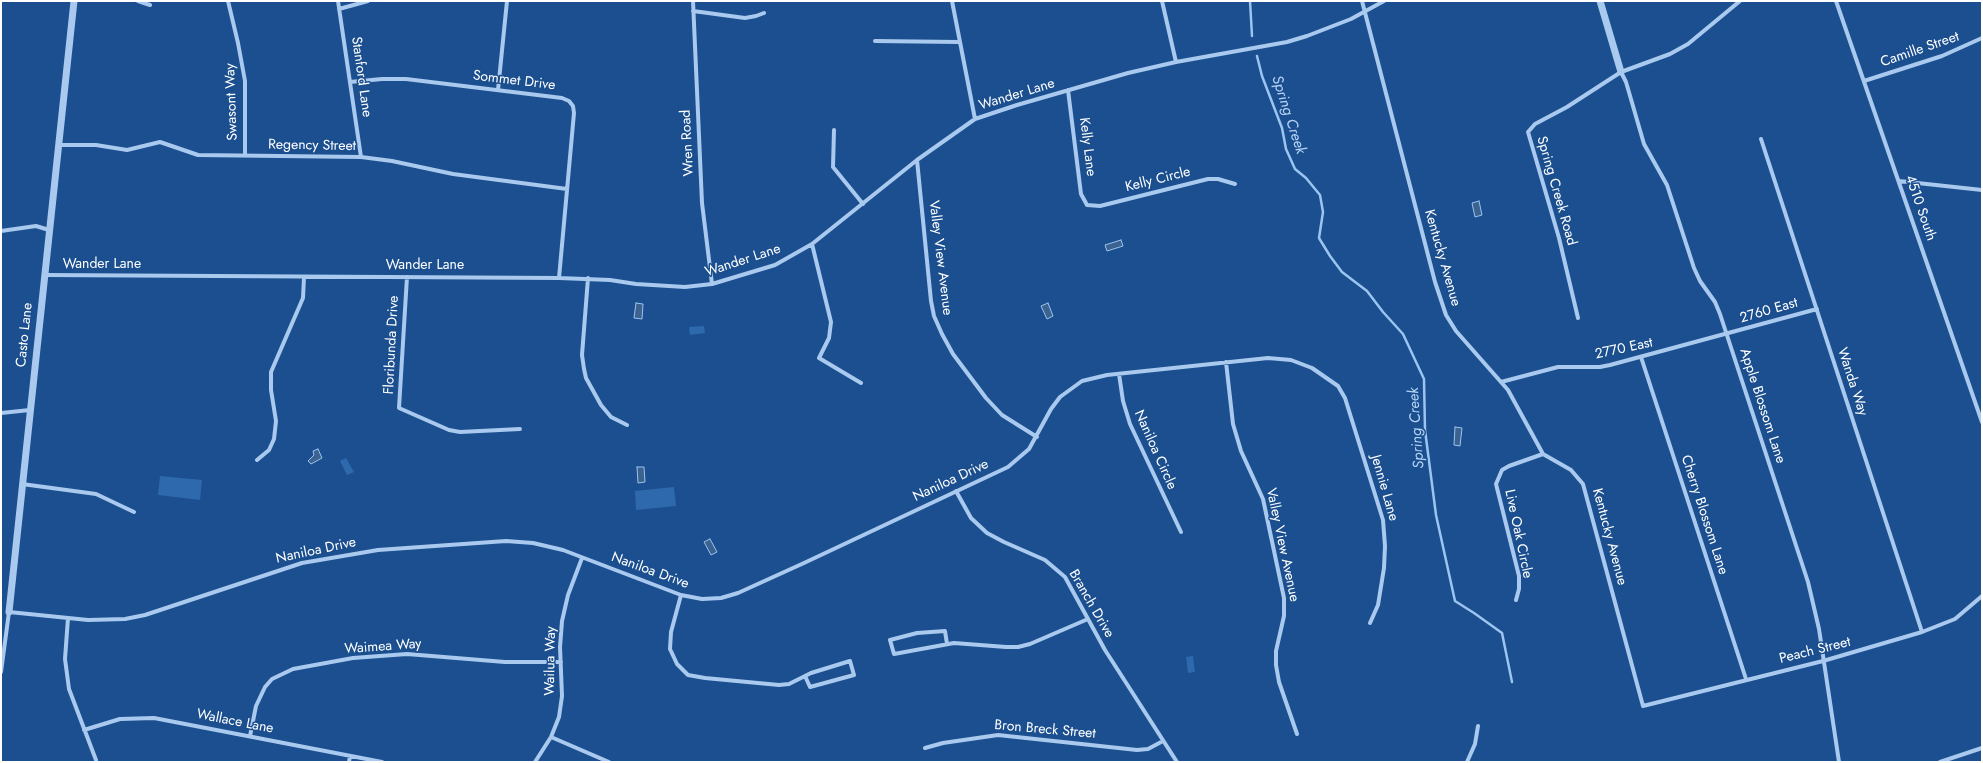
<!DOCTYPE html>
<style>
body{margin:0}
#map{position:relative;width:1983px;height:763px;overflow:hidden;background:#1b4f8f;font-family:Jost,sans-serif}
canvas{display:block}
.frame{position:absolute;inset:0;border:2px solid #fff;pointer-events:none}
</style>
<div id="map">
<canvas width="1983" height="763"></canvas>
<div class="frame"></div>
</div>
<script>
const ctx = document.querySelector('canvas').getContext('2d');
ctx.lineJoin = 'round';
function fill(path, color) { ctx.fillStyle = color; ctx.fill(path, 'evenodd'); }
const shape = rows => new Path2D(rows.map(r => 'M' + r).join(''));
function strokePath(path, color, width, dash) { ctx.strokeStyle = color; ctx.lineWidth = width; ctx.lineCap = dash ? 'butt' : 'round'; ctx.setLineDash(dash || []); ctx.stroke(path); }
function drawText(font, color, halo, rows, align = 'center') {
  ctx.font = font + ' Jost,sans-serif'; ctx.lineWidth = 3; ctx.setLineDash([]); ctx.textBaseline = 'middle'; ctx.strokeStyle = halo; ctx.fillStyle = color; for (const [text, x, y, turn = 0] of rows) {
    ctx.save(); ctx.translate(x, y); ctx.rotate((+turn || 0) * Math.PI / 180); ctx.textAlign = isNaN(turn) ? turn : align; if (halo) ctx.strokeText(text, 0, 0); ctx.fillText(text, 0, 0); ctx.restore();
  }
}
fill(shape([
 [704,326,705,333,690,335,689,327],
 [346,458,354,472,347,475,340,461],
 [160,476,202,480,200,500,158,495],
 [674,487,676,506,636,510,635,491],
 [1193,656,1195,672,1188,673,1186,657]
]), '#2e69ad');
const water = shape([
 [1479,201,1482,215,1475,217,1472,203,1479,201],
 [1121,240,1123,246,1107,251,1105,245,1121,240],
 [636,303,643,304,642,319,634,318,636,303],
 [1048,303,1053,316,1047,319,1041,306,1048,303],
 [1455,427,1462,428,1460,446,1454,445,1455,427],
 [318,449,322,458,311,464,308,461,314,455,313,451,318,449],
 [637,467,644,467,645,482,638,483,637,467],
 [710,539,717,552,711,555,704,542,710,539]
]);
fill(water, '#3c6290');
strokePath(water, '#9cc4f0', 1);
strokePath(shape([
 [1250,1,1252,36],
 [1257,56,1262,76,1282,128,1286,149,1295,169,1306,178,1320,195,1323,212,1319,238,1330,256,1342,272,1367,291,1383,312,1403,334,1424,379,1425,430,1436,515,1455,601,1474,613,1502,633,1512,682]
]), '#9cc4f0', 2.5);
strokePath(shape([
 [138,1,150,5],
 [228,1,238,43,245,81,245,155],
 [338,1,361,157],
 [693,1,702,203,712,284],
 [952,1,975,119],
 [1162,1,1176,62],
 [1362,1,1435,282,1446,315,1456,331,1508,390,1543,454,1571,470,1583,484,1643,706,1823,661,1922,632,1955,619,1982,596],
 [1836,1,1982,422],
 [339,9,368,1],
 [693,11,745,18,756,16,764,13],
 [875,41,959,42],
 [1621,72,1626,82,1644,144,1667,185,1694,268,1700,281,1715,302,1720,314,1808,582,1819,629,1839,762],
 [1864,81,1942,56,1982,38],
 [350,82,382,79,406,79,562,98,569,101,573,106,574,113,559,278],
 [498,90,507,1],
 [1068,90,1081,194,1087,205,1100,206,1208,179,1218,179,1235,184],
 [834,130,833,167,863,204],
 [1761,139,1922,632],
 [58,145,96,145,127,150,160,142,198,155,361,157,392,161,453,174,567,189],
 [917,160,931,301,934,316,942,334,953,354,986,398,1002,415,1037,437],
 [1899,181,1982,190],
 [1,231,36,226,49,230],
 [812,244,831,322,829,338,819,358,861,383],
 [45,275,559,278,610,280,636,284,685,287,712,284,775,265,812,244,917,160,975,119,1017,105,1128,73,1176,62,1287,42,1307,36,1351,19,1384,1],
 [407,277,399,408,449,430,460,432,520,429],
 [588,278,582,355,584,369,586,378,601,405,611,417,627,425],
 [1578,318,1559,238,1528,132,1535,124,1567,107,1621,72,1670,54,1688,44,1740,1],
 [1641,357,1746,679],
 [1226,362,1233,424,1241,451,1263,499,1284,598,1284,616,1276,651,1276,665,1279,682,1297,734],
 [1119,374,1123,401,1130,424,1181,532],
 [1501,382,1558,367,1600,367,1610,365,1817,309],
 [1,413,30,410],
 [257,460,269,450,274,439,276,421,271,390,271,372,303,298,304,277],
 [22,484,96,494,134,512],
 [956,491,971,518,987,533,1004,542,1045,560,1065,577,1105,650,1177,762],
 [681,595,671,632,670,649,677,664,688,675,705,678,779,685,789,684,811,673,850,661,854,675,810,687,805,676],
 [1516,600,1519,589,1519,576,1496,484,1502,470,1509,466,1543,454],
 [68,618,65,659,69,689,96,760],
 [947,644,945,631,917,633,890,640,894,654,954,643,1006,647,1018,647,1030,644,1088,619],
 [1,672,9,612,88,620,125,619,145,615,302,563,378,550,506,541,533,543,563,550,681,595,702,599,721,598,738,593,804,563,1008,467,1029,449,1051,409,1060,397,1082,381,1107,375,1268,358,1291,360,1312,368,1338,386,1345,398,1383,520,1385,546,1384,568,1378,605,1370,623],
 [84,730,120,719,154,718,382,762],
 [250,736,256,706,265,687,272,679,293,669,353,658,407,654,505,662,561,662],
 [551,737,609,762],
 [925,748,943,743,998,735,1137,750,1148,749,1163,741],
 [349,762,350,756],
 [535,762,551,737,559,717,562,696,560,647,562,621,568,595,582,558],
 [1467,762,1475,744,1478,726],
 [1940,762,1982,748]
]), '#a9c9ee', 4);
strokePath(shape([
 [1600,1,1621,72],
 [9,612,74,1]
]), '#a9c9ee', 7);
drawText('14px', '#fff', '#1b4f8f', [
 ["Camille Street",1920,50,-19],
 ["Stanford Lane",361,77,82],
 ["Sommet Drive",514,81,7],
 ["Wander Lane",1017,95,-17],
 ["Swasont Way",232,102,-92],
 ["Wren Road",688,143,-93],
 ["Regency Street",312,146,1],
 ["Kelly Lane",1087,147,83],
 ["Kelly Circle",1158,180,-14],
 ["Spring Creek Road",1556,191,74],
 ["4510 South",1920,208,71],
 ["Valley View Avenue",940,258,83],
 ["Kentucky Avenue",1442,258,74],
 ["Wander Lane",743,261,-18],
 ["Wander Lane",102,265],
 ["Wander Lane",425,266],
 ["2760 East",1769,311,-16],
 ["Casto Lane",25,335,-84],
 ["Floribunda Drive",392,345,-87],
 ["2770 East",1624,349,-12],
 ["Wanda Way",1852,382,72],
 ["Apple Blossom Lane",1762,406,72],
 ["Naniloa Circle",1155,450,66],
 ["Naniloa Drive",951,481,-25],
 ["Jennie Lane",1384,488,74],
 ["Cherry Blossom Lane",1704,515,72],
 ["Live Oak Circle",1518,534,78],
 ["Kentucky Avenue",1609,537,75],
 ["Valley View Avenue",1282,545,78],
 ["Naniloa Drive",316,551,-12],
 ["Naniloa Drive",650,571,20],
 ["Branch Drive",1091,604,60],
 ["Waimea Way",383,647,-4],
 ["Peach Street",1815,651,-14],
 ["Wailua Way",551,661,-89],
 ["Wallace Lane",235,722,11],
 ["Bron Breck Street",1045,730,5]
]);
drawText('italic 15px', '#b5d3f5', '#1b4f8f', [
 ["Spring Creek",1288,115,72],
 ["Spring Creek",1417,428,-94]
]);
</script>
